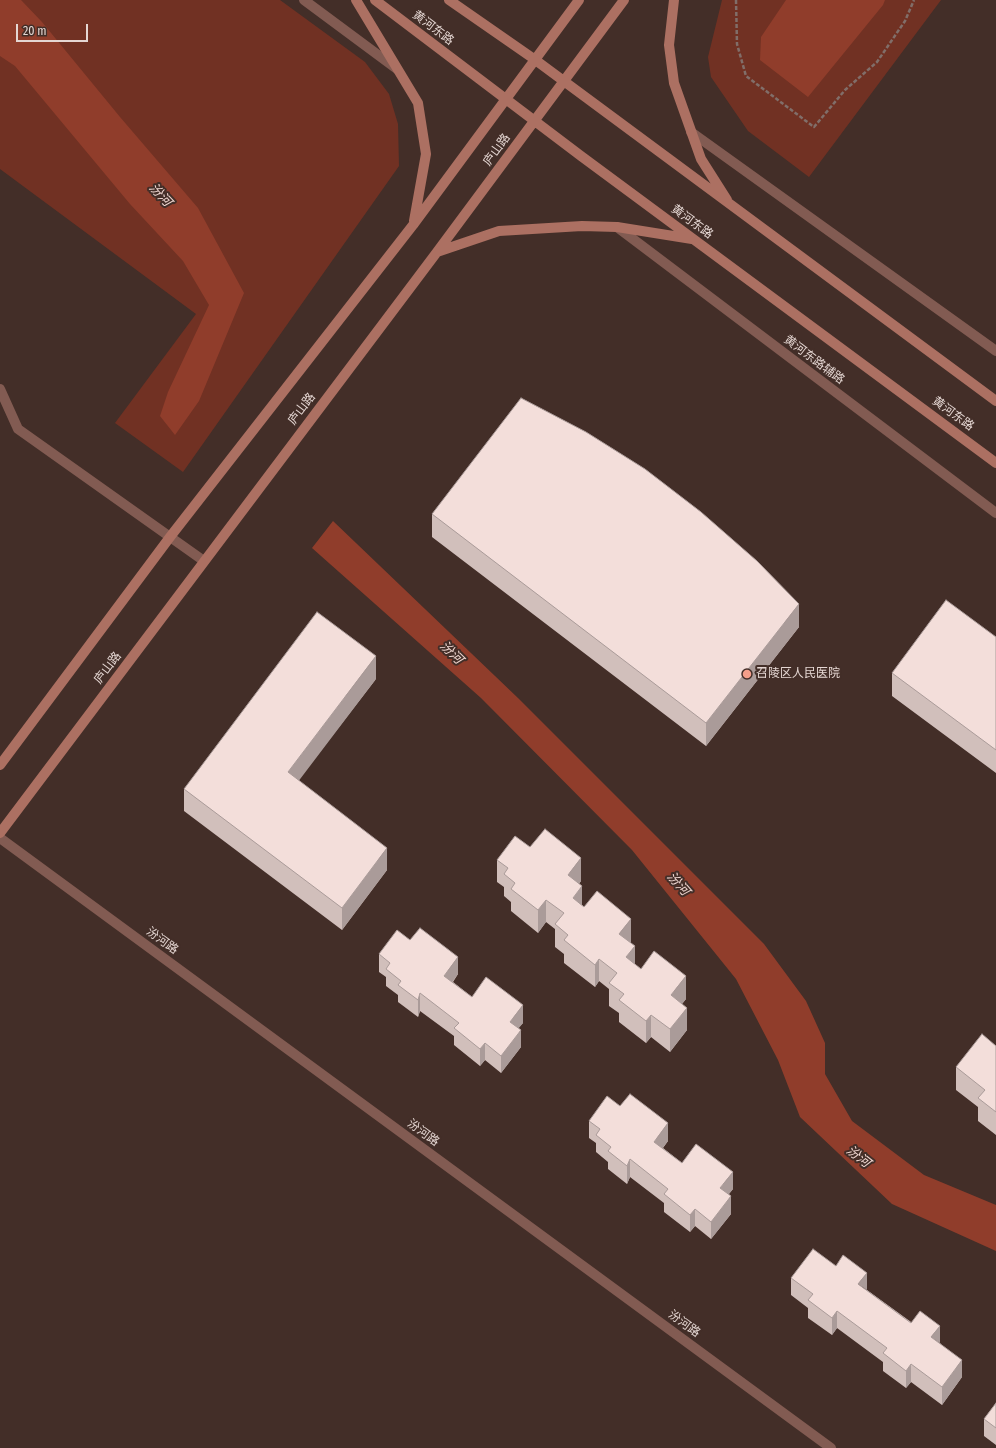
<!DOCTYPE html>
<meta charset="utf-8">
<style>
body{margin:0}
#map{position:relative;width:996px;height:1448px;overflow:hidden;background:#432e28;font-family:"Fira Sans Condensed",sans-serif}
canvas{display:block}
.scale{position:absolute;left:16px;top:24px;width:72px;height:18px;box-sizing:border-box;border:2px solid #e5d7d3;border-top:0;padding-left:5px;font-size:12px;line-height:14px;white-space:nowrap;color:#e5d7d3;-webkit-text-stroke:3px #432e28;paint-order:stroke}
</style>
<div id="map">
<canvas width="996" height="1448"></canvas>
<div class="scale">20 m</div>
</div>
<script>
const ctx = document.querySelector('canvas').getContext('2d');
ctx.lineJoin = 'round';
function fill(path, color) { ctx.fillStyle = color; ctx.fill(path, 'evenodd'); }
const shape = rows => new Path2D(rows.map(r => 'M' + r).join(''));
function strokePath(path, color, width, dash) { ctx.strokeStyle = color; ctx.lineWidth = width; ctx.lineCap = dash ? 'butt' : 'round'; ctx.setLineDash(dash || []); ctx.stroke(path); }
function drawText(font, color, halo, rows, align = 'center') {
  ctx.font = font + ' "Fira Sans Condensed","Noto Sans SC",sans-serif'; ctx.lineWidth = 4; ctx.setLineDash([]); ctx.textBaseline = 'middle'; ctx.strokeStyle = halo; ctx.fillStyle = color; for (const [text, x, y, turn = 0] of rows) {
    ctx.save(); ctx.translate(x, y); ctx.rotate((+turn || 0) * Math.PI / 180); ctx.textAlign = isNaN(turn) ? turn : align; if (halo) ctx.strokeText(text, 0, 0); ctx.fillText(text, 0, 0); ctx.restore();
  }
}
fill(shape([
 [0,0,280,0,365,62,389,94,398,124,399,166,183,472,115,423,196,314,0,169],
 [722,0,941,0,809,177,748,131,711,77,708,57]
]), '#713123');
fill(shape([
 [0,0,21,0,42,22,120,117,198,208,244,293,199,401,175,435,160,416,168,392,209,305,183,261,130,204,15,66,0,56],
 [786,0,885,0,883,5,808,97,760,60,761,37],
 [333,521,518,698,764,944,806,1001,825,1043,825,1074,852,1121,924,1175,996,1205,996,1251,892,1204,800,1117,778,1060,736,979,632,850,481,698,312,548]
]), '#903d2b');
strokePath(shape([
 [736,0,737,44,746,76,814,127,845,90,877,62,905,21,914,0]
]), '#816e69', 2.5, [4, 2]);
strokePath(shape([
 [304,0,397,69],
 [691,132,996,351],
 [617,227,996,513],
 [0,389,18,429,204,561]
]), '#825b52', 10);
strokePath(shape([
 [0,838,831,1448]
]), '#825b52', 10);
strokePath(shape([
 [356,0,418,103,426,154,414,221],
 [375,0,581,156,996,463],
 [449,0,534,59,996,401],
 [674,0,669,45,674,83,701,159,727,200],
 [437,252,499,231,582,226,617,227,692,239],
 [0,765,170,537,413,225,579,0],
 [0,833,437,252,624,0]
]), '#ac7062', 10);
fill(shape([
 [432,514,799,627,706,746,432,537],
 [996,637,996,773,892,696,892,673],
 [376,679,298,780,387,870,342,930,184,811,184,789],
 [530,847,581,881,579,884,582,905,631,941,630,943,635,964,641,969,686,999,682,1004,687,1030,670,1052,651,1037,646,1043,619,1022,619,1013,609,1006,609,989,599,981,595,987,564,963,564,954,555,947,555,929,546,922,538,933,511,911,511,902,504,896,504,887,497,882,497,860],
 [379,954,458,974,453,982,472,997,523,1023,518,1028,521,1047,501,1073,485,1060,480,1066,454,1045,454,1036,420,1011,418,1017,398,1002,398,995,386,986,386,977,379,972],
 [996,1046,996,1135,978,1121,978,1107,956,1090,956,1067],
 [589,1121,668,1141,663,1148,682,1163,733,1189,728,1195,731,1214,711,1239,695,1226,690,1232,664,1212,664,1203,630,1177,627,1184,608,1169,608,1162,596,1152,596,1143,589,1138],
 [791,1278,867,1290,940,1343,962,1377,942,1405,911,1382,906,1388,883,1371,883,1362,837,1328,832,1335,808,1318,808,1308,791,1295],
 [996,1403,996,1445,984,1436,984,1419]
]), '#d1bfbb');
fill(shape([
 [799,604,799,627,706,746,706,723],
 [376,656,376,679,288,795,288,772],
 [387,848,387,870,342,930,342,908],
 [581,858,581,881,568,898,568,875],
 [582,886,582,909,573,898],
 [546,900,546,922,538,933,538,910],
 [631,919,631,941,619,956,619,934],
 [635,946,635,969,626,957],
 [458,957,458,974,444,993,444,976],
 [599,959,599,981,595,987,595,965],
 [686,976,686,999,671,1017,671,995],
 [420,993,420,1011,418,1017,418,1000],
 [523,1005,523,1023,510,1039,510,1022],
 [687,1008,687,1030,670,1052,670,1029],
 [651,1015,651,1037,646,1043,646,1021],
 [521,1030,521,1047,501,1073,501,1056],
 [485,1043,485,1060,480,1066,480,1049],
 [668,1123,668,1141,654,1159,654,1142],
 [630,1159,630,1177,627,1184,627,1166],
 [733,1172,733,1189,720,1205,720,1188],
 [731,1196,731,1214,711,1239,711,1222],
 [695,1209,695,1226,690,1232,690,1215],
 [867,1273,867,1290,858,1284],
 [837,1311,837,1328,832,1335,832,1318],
 [940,1326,940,1343,931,1337],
 [962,1360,962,1377,942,1405,942,1387],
 [911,1364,911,1382,906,1388,906,1371]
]), '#aa9b99');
const building = shape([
 [521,398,586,432,645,469,701,512,757,561,799,604,706,723,432,514,521,398],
 [946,600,996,637,996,750,892,673,946,600],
 [317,612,376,656,288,772,387,848,342,908,184,789,317,612],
 [545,829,581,858,568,875,582,886,573,898,584,907,597,891,631,919,619,934,635,946,626,957,641,969,654,951,686,976,671,995,687,1008,670,1029,651,1015,646,1021,619,1000,624,994,609,983,617,973,599,959,595,965,564,940,568,935,555,924,564,913,546,900,538,910,511,889,515,883,504,874,508,868,497,860,515,836,530,847,545,829],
 [420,928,458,957,444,976,472,997,486,977,523,1005,510,1022,521,1030,501,1056,485,1043,480,1049,454,1028,459,1023,420,993,418,1000,398,985,401,981,386,969,390,963,379,954,397,930,410,940,420,928],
 [982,1034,996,1046,996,1112,978,1098,985,1090,956,1067,982,1034],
 [630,1094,668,1123,654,1142,682,1163,696,1144,733,1172,720,1188,731,1196,711,1222,695,1209,690,1215,664,1194,668,1189,630,1159,627,1166,608,1151,611,1147,596,1135,600,1129,589,1121,607,1096,620,1106,630,1094],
 [813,1249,836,1266,843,1255,867,1273,858,1284,911,1323,920,1311,940,1326,931,1337,962,1360,942,1387,911,1364,906,1371,883,1353,887,1348,837,1311,832,1318,808,1300,813,1294,791,1278,813,1249],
 [996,1403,996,1428,984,1419,996,1403]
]);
fill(building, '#f3deda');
strokePath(building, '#aa9b99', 1);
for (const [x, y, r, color] of [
 [747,674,5,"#f49e8a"]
]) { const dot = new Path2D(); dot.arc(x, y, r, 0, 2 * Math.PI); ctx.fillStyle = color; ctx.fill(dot); strokePath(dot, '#432e28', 1.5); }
drawText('12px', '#e5d7d3', '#432e28', [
 ["黄河东路",433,28,37],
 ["庐山路",497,150,-54],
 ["黄河东路",692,222,36],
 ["黄河东路辅路",814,360,37],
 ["庐山路",302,409,-53],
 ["黄河东路",953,414,36],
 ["庐山路",108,668,-53],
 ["汾河路",162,941,36],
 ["汾河路",423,1133,36],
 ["汾河路",684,1324,36]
]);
drawText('12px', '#e5d7d3', '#432e28', [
 ["召陵区人民医院",756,674]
], 'left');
drawText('italic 13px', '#f3dad4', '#432e28', [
 ["汾河",160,195,47],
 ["汾河",451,653,44],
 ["汾河",678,884,48],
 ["汾河",858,1157,38]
]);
</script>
